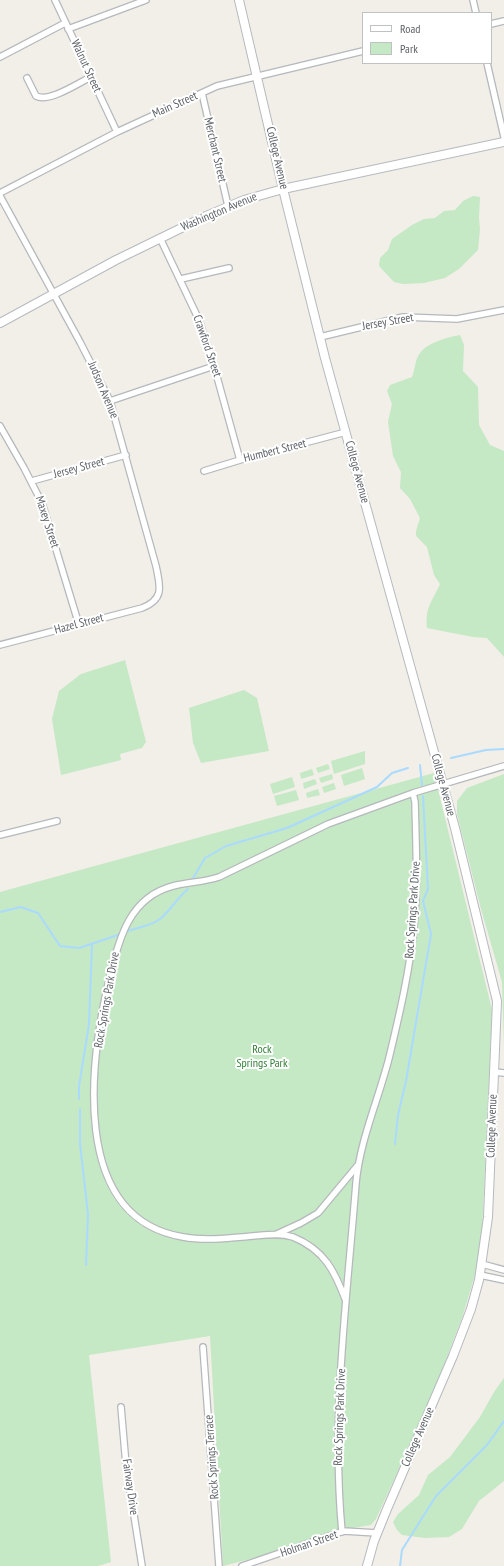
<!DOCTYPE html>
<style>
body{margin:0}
#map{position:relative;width:504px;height:1566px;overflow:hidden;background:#f1efe8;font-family:"PT Sans Narrow",sans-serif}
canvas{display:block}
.legend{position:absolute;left:362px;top:12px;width:130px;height:52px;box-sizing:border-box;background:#fff;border:1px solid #bfc1c3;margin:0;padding:5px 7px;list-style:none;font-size:12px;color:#5f6368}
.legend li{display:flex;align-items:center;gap:8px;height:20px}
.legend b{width:20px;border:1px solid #bfc1c3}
</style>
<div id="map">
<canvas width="504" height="1566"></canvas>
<ul class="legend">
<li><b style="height:5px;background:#fff"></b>Road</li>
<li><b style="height:11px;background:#c5e8c5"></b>Park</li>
</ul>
</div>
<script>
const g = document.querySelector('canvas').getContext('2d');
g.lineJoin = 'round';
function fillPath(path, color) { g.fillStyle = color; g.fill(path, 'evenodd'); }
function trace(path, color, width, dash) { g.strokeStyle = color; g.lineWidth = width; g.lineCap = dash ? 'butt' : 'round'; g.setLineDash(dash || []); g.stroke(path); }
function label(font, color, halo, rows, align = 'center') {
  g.font = font + ' "PT Sans Narrow",sans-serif'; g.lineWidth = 4; g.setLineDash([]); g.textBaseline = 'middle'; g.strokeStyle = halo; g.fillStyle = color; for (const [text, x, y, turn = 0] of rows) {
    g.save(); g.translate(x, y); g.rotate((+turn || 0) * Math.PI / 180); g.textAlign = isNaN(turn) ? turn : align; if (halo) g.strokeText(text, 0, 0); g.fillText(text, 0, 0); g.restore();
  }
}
const green = new Path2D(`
 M473,196L480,197L479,218L480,229L478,250L459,269L445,278L424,283L403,284L394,282L379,266L380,258L388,250L392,239L412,225L424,219L435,218L444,211L455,210L463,201Z
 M460,335L464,345L463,371L478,387L479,425L490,445L504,451V657L487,638L473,637L427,628C425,607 432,602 440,584L434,575L427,547L416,536V531L420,518L410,499L400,488L401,472L393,456L388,422L392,404L387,391L390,385L412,377C415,370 415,359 420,353C427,343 448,337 460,335Z
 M125,660L146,742L142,748L120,754L121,760L61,775L52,719L59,691L81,674Z
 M244,690L257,698L269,751L201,763L193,743L189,708Z
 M365,751V764L334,774L331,761Z
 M328,764L330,769L318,773L316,768Z
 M362,768L365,779L344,786L341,775Z
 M312,769L314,775L301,779L300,773Z
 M434,773L492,1010L482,1233L476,1271L463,1315L433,1394L376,1519L371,1525L334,1531L278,1552L223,1566L210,1336L89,1355L111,1562L98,1566H0V892Z
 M332,774L333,779L321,783L319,778Z
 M504,774V1046L502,982L481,909L457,814V801L467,788Z
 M292,777L295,787L273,794L270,784Z
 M315,779L317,784L304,789L303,783Z
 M334,783L336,789L324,793L322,787Z
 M318,789L320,795L307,798L306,793Z
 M296,790L299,800L277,806L274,796Z
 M504,1378V1481L479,1501L462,1529L449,1537L425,1538L402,1535L397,1530L393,1522L398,1514L419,1495L428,1475L450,1457L480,1417L494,1392Z`);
const stream = new Path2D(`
 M451,758L486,750L504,749
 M420,765L422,785
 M192,880L205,858L226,846L287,828L377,787L392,773L408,768
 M0,912L21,907L38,913L60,946L79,948L121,934
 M125,932C136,927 150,927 160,919C170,911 178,897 188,889
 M79,1099V1086L89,1024L92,945
 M80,1109V1144L88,1214L86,1265
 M395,1144L398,1115L406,1081L431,934L423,901L428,889L423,796
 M400,1566L402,1550L436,1496L487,1445L504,1421`);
const minor = new Path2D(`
 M55,0L117,132
 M473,0L476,13
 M491,24L504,21
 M68,29L146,0
 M0,57L65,23
 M487,63L504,137
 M27,78L36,96C49,103 78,83 91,77
 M202,93L228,206
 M0,193L117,132L217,86L363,51
 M0,196L80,342L110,401L156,566C160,586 165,599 142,608L0,645
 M160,238L199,320L214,366L240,460
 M181,279L229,268
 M320,337L403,317L457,319L504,310
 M110,401L214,366
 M0,426L24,468L42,503L79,625
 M204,471L240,460L346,432
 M32,481L126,455
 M0,835L57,821
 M494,1072L504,1073
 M277,1234L301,1223L318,1213L358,1165
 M482,1264L504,1270
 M480,1275L504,1280
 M346,1301C335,1272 325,1250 293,1237C280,1233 266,1235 253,1236C230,1238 205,1241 183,1237C68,1218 90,1058 110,976C119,938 130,897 173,886C189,882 204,882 219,877L328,824L413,793L504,766
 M203,1347L219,1566
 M121,1407L126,1465L142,1566
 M342,1532C331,1415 347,1299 356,1183C360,1139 380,1096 390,1054C400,1012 410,969 414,926C418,885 416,843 415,802L413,793
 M242,1566L344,1531L377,1533`);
const secondary = new Path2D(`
 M239,0L283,189L325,358L455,828L497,1001L488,1217L479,1280L471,1309L453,1356L387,1509L374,1541L367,1566
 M0,323L116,260L206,216L244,200L283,189L504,142`);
const streetNames = [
 ["Walnut Street",86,66,65],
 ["Main Street",175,105,-24],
 ["Merchant Street",215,150,77],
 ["College Avenue",277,158,77],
 ["Washington Avenue",219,212,-23],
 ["Jersey Street",388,322,-10],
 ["Crawford Street",207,346,71],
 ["Judson Avenue",103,390,67],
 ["Humbert Street",275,451,-14],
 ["Jersey Street",79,468,-15],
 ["College Avenue",357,472,75],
 ["Maxey Street",47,522,72],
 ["Hazel Street",79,624,-15],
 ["College Avenue",443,785,75],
 ["Rock Springs Park Drive",413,910,-86],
 ["Rock Springs Park Drive",107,1000,-80],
 ["College Avenue",492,1126,-88],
 ["Rock Springs Park Drive",340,1417,-88],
 ["College Avenue",418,1437,-66],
 ["Rock Springs Terrace",212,1457,-94],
 ["Fairway Drive",130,1487,82],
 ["Holman Street",309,1544,-19]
];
const parkNames = [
 ["Rock",262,1050],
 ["Springs Park",262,1064]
];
fillPath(green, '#c5e8c5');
trace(stream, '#aadaff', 2);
trace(minor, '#b5b8bc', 8);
trace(secondary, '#b6babf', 10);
trace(minor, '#fff', 5.5);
trace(secondary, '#fff', 8);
label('12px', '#5f6368', '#fff', streetNames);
label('12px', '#348238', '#fff', parkNames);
</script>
